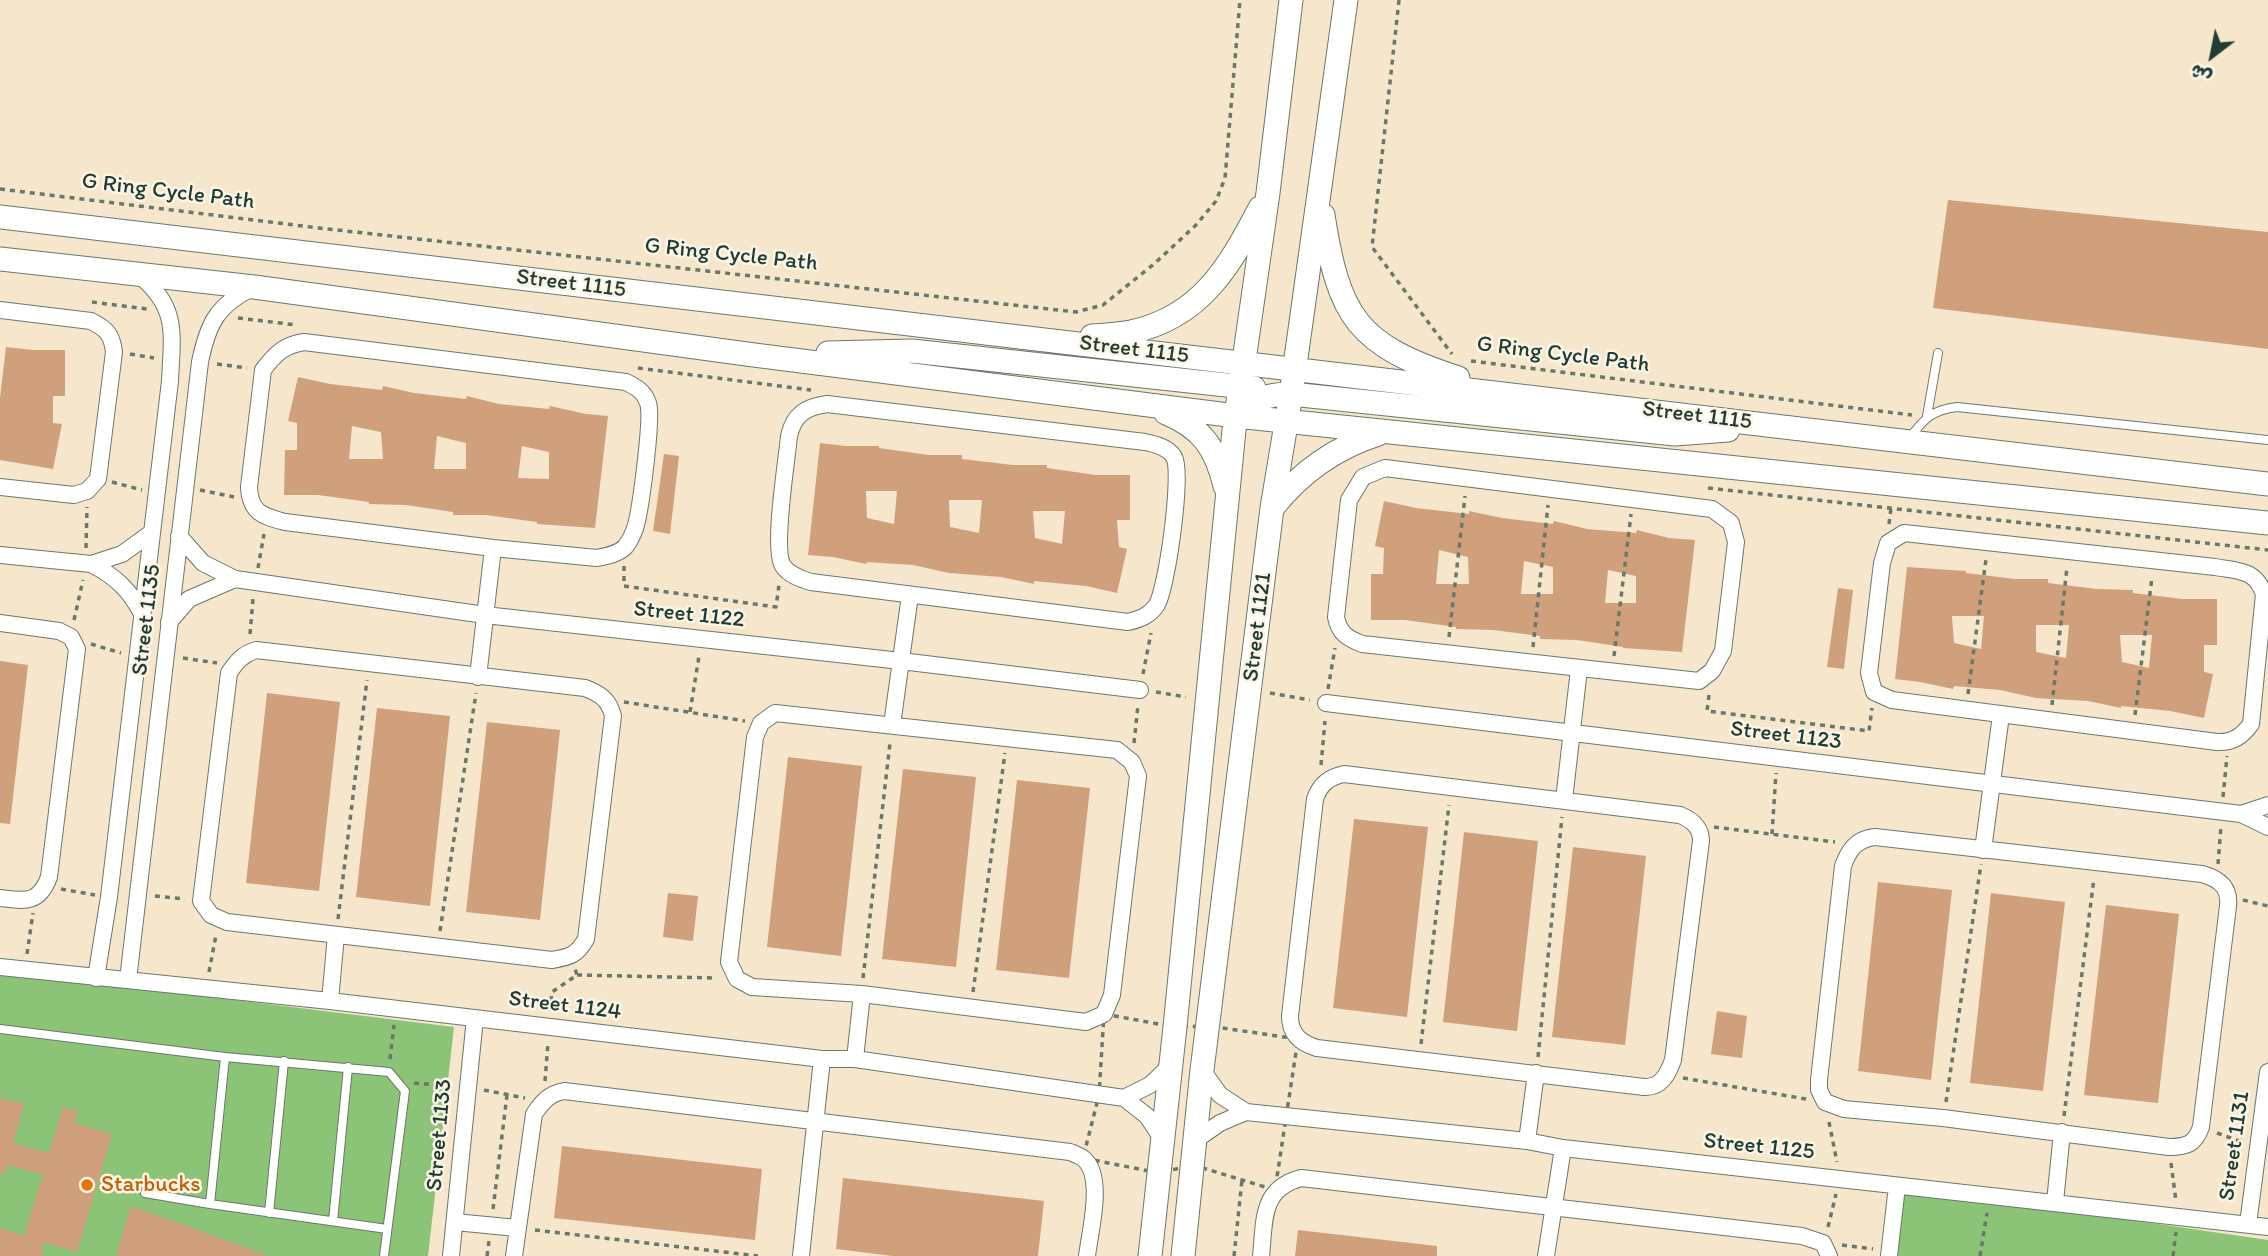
<!DOCTYPE html>
<meta charset="utf-8">
<style>
body{margin:0}
#map{position:relative;width:2268px;height:1256px;overflow:hidden;background:#f6e6cc;font-family:Itim,"Playpen Sans Arabic",sans-serif}
canvas{display:block}
.north{position:absolute;left:2177px;top:21px;width:70px;height:70px;-webkit-text-stroke:5px #fcf5e5;paint-order:stroke;rotate:212deg;font-size:19px;font-weight:700;line-height:28px;text-align:center;color:#1f3d34}
.north::after{content:'';display:block;margin:auto;width:24px;height:32px;background:#1f3d34;clip-path:polygon(50% 0,100% 100%,50% 72%,0 100%)}
</style>
<div id="map">
<canvas width="2268" height="1256"></canvas>
<div class="north">ش</div>
</div>
<script>
const g = document.querySelector('canvas').getContext('2d');
g.lineJoin = 'round';
function fillPath(path, color) { g.fillStyle = color; g.fill(path, 'evenodd'); }
function trace(path, color, width, dash) { g.strokeStyle = color; g.lineWidth = width; g.lineCap = dash ? 'butt' : 'round'; g.setLineDash(dash || []); g.stroke(path); }
function label(font, color, halo, rows, align = 'center') {
  g.font = font + ' Itim,sans-serif'; g.lineWidth = 5; g.setLineDash([]); g.textBaseline = 'middle'; g.strokeStyle = halo; g.fillStyle = color; for (const [text, x, y, turn = 0] of rows) {
    g.save(); g.translate(x, y); g.rotate((+turn || 0) * Math.PI / 180); g.textAlign = isNaN(turn) ? turn : align; if (halo) g.strokeText(text, 0, 0); g.fillText(text, 0, 0); g.restore();
  }
}
const green = new Path2D(`
 M0,971L454,1027L428,1256H0Z
 M1897,1186L2268,1240V1256H1890Z`);
const building = new Path2D(`
 M1948,200L2268,232V349L1933,308Z
 M6,347L33,350H65V396H53V423L62,424L53,469L0,460V398Z
 M298,377L330,384L382,390L383,386L414,393L466,399L467,396L499,404L549,409L550,406L586,414L608,416L595,528L537,524V522L486,515H453V512L406,505L369,504V502L318,495H284L285,450H297V423L288,421ZM352,426L381,432L383,459H349ZM437,436L466,443V469H434ZM522,446L549,452V479L518,478Z
 M820,443L846,446H879V448L929,455H962V459L1013,465H1047V468L1096,475H1130V520H1117L1119,547L1127,549L1117,593L1086,586L1034,581V584L1001,577L949,573L913,565L867,562L866,564L833,557L808,555ZM866,491H897L894,524L867,518ZM949,500H982L979,533L950,527ZM1033,511H1065L1062,544L1035,538Z
 M664,454L679,456L670,534L653,531Z
 M1384,501L1416,508L1469,514V511L1502,518L1553,524L1554,521L1587,529L1636,533L1637,530L1669,538L1695,540L1682,652L1623,648V647L1577,640L1540,639V636L1493,630L1456,629V627L1405,620H1371V574H1383L1384,548L1375,546ZM1439,550L1468,557L1469,584H1436ZM1524,561L1553,567V594H1521ZM1608,570L1636,576V603H1605Z
 M1907,567L1966,571V573L2015,579H2048V583L2097,589L2133,590V593L2183,599H2217V645H2204V672L2213,674L2204,718L2170,711L2121,706V708L2088,701L2036,698L2000,690L1954,686L1953,689L1920,682L1895,679ZM1952,616H1984L1981,649L1954,643ZM2036,625H2069L2066,658L2036,652ZM2120,635H2152L2149,668L2122,662Z
 M1838,588L1853,590L1844,669L1827,667Z
 M0,661L28,665L10,824L0,823Z
 M267,693L340,702L319,891L246,883Z
 M377,708L450,716L430,906L356,897Z
 M487,722L560,730L540,920L466,912Z
 M788,757L862,766L841,956L767,947Z
 M903,769L976,777L956,967L882,959Z
 M1017,780L1090,788L1069,978L996,970Z
 M1354,819L1428,827L1407,1017L1333,1008Z
 M1464,832L1538,841L1517,1031L1443,1022Z
 M1573,847L1646,856L1625,1045L1552,1037Z
 M1878,882L1952,890L1931,1080L1858,1071Z
 M668,893L698,896L693,941L663,937Z
 M1991,893L2065,902L2043,1091L1970,1083Z
 M2106,905L2179,914L2158,1103L2084,1095Z
 M1717,1011L1747,1016L1742,1058L1711,1054Z
 M0,1098L24,1104L13,1143L49,1153L63,1107L78,1111L74,1123L112,1134L77,1252L44,1242L42,1256H0V1228L24,1236L43,1174L7,1165L5,1174L0,1173Z
 M562,1146L762,1169L755,1240L554,1218Z
 M843,1178L1044,1201L1038,1256H893L836,1249Z
 M131,1206L264,1254V1256H116Z
 M1298,1230L1437,1246V1256H1295Z`);
const path = new Path2D(`
 M1399,0L1372,247L1452,354
 M0,189L319,228L1076,312L1103,305L1154,264L1196,225L1216,201L1225,178L1240,0
 M92,302L147,309
 M238,318L297,325
 M130,354L154,358
 M1471,361L1912,415
 M217,364L247,368
 M638,368L811,390
 M112,482L142,490
 M1708,488L2268,550
 M200,490L234,497
 M1889,524L1891,508
 M86,548L87,507
 M624,566V586L776,607L779,585
 M258,568L264,534
 M74,620L83,580
 M250,634L253,599
 M1449,637L1465,496
 M91,644L121,653
 M1533,647L1548,505
 M1614,656L1631,514
 M183,658L217,663
 M1143,674L1151,633
 M1328,689L1335,648
 M1156,692L1186,697
 M1270,693L1310,700
 M1968,694L1986,559
 M1709,695L1707,711L1869,731L1872,708
 M624,702L745,721
 M2052,705L2067,567
 M690,712L699,656
 M2135,715L2152,577
 M1134,743L1138,705
 M1321,765L1325,721
 M2223,797L2227,756
 M1714,827L1835,842
 M1772,834L1776,773
 M2218,864L2221,826
 M61,889L95,895
 M155,896L185,899
 M2243,900L2268,906
 M338,919L367,680
 M440,931L476,693
 M27,954L33,913
 M209,972L216,935
 M577,975L717,978
 M863,978L890,743
 M973,992L1005,753
 M550,1011L552,992L577,975L575,969
 M1104,1014L1175,1027L1209,1026L1298,1039L1275,1190L1193,1165L1159,1173L1083,1158L1099,1095Z
 M1421,1044L1449,805
 M1538,1057L1562,817
 M390,1059L394,1025
 M1683,1078L1806,1099
 M545,1081L548,1043
 M414,1083L452,1086
 M484,1090L525,1098
 M1946,1102L1981,864
 M2064,1116L2094,878
 M1829,1122L1837,1162
 M2217,1133L2242,1142
 M2171,1163L2176,1201
 M493,1209L507,1095
 M1828,1227L1836,1194
 M535,1230L758,1256
 M1842,1245L1873,1249
 M487,1256L489,1241
 M1234,1256L1242,1180
 M1980,1256L1987,1213
 M2173,1256L2176,1232`);
const lane = new Path2D(`
 M1927,416L1938,353
 M1908,440C1923,420 1931,410 1957,407L2268,440
 M0,1029L225,1057L389,1072L405,1091L384,1256
 M225,1057L210,1204L387,1229
 M145,1193L210,1204
 M269,1213L284,1061
 M333,1221L348,1067`);
const street = new Path2D(`
 M0,310L91,321C107,329 112,335 114,352L98,479L87,491L74,495L0,487
 M304,342L626,382C636,387 644,391 648,403C653,417 641,503 637,521C635,530 631,539 626,546C619,554 607,556 597,558L493,548L285,522C263,516 250,513 249,487L263,370C275,354 284,345 304,342Z
 M827,404L1145,442C1155,444 1168,447 1174,457C1183,472 1167,591 1156,606C1149,616 1140,619 1128,622L811,582C801,579 789,575 783,566C772,549 787,460 789,436C794,414 806,407 827,404Z
 M1385,468L1712,509L1731,523L1736,542L1723,651L1712,671L1699,681L1362,644C1347,638 1339,633 1336,617L1349,500L1363,477Z
 M1904,533L2215,567C2238,571 2255,569 2264,594L2251,724C2242,736 2233,743 2217,742L1892,700L1874,692L1869,673L1882,563L1888,543Z
 M179,536L203,563L235,579L485,615L901,661L1140,690
 M0,555L91,564L122,554L151,533
 M91,564C115,576 130,590 142,614
 M169,622L189,599L235,579
 M0,623L59,631L71,637L77,649L49,877C39,904 25,901 0,898
 M256,650L585,688C601,694 609,700 613,716L586,939C577,955 570,957 552,960L227,922L211,915L201,901L229,673C236,662 243,654 256,650Z
 M478,677L493,548
 M1326,703L2241,814L2268,827
 M775,713L1117,750L1132,762L1138,776L1112,995L1104,1014L1086,1022L862,994L752,987L737,979L729,962L755,737L761,723Z
 M892,725L910,595
 M1344,774L1680,815C1692,820 1701,827 1701,841L1673,1060C1668,1074 1661,1088 1644,1087L1317,1048C1300,1043 1290,1034 1290,1016L1315,799C1320,784 1329,777 1344,774Z
 M1564,800L1579,669
 M2241,814L2268,805
 M1875,837L2202,874C2220,879 2230,888 2228,906L2201,1127C2195,1144 2187,1147 2169,1147L1943,1118L1844,1109L1825,1102L1819,1090V1080L1843,866C1849,849 1857,839 1875,837Z
 M1983,850L2001,715
 M0,967L330,1001L822,1059H855L1124,1098L1147,1116L1163,1140
 M96,978L109,897L170,381C172,335 179,308 140,276
 M128,980L200,362C208,323 217,305 254,287
 M330,1001L336,935
 M855,1059L862,994
 M1202,1070L1220,1095L1246,1112L1527,1141L1563,1148L2268,1227
 M1124,1098L1150,1085L1171,1065
 M1194,1141L1220,1123L1246,1112
 M1527,1141L1536,1073
 M2055,1202L2062,1132
 M455,1222L517,1228
 M2248,1224L2268,1072
 M451,1256L475,1018
 M514,1256L534,1114C543,1101 549,1094 564,1091L1070,1152C1075,1154 1081,1156 1085,1160C1104,1179 1090,1231 1087,1256
 M801,1256L822,1059
 M1261,1256C1265,1221 1260,1189 1301,1178L1802,1236L1823,1243L1829,1256
 M1546,1256L1563,1148
 M1889,1256L1897,1186`);
const secondary = new Path2D(`
 M1323,215C1339,318 1357,345 1458,378
 M0,217L2268,484
 M0,259L254,287L754,355L1236,416L2268,523
 M1092,336C1105,335 1118,334 1131,332C1201,317 1229,267 1260,208
 M828,353L912,351L1254,388
 M1166,413C1202,428 1216,448 1225,486
 M1236,416C1255,400 1265,394 1291,394L1675,434L1728,430
 M1273,507C1301,472 1334,448 1378,434
 M1150,1256L1175,1027L1234,430L1268,193L1291,0
 M1183,1256L1202,1070L1272,508L1291,394L1346,0`);
const markers = [
 [87,1185,7,"#e8710a"]
];
const streetNames = [
 ["G Ring Cycle Path",168,192,7],
 ["G Ring Cycle Path",731,255,6],
 ["Street 1115",571,284,7],
 ["Street 1115",1134,350,7],
 ["G Ring Cycle Path",1563,355,7],
 ["Street 1115",1697,416,7],
 ["Street 1122",689,615,6],
 ["Street 1135",147,620,-83],
 ["Street 1121",1258,627,-83],
 ["Street 1123",1786,736,7],
 ["Street 1124",565,1006,7],
 ["Street 1133",440,1135,-85],
 ["Street 1131",2235,1146,-82],
 ["Street 1125",1759,1147,6]
];
const foodNames = [
 ["Starbucks",101,1185]
];
fillPath(green, '#8bc377');
fillPath(building, '#d0a07d');
trace(lane, '#6a7869', 10);
trace(street, '#6a7869', 18);
trace(secondary, '#6a7869', 25);
trace(path, '#6a7869', 3.5, [5, 5]);
trace(lane, '#fff', 8);
trace(street, '#fff', 16);
trace(secondary, '#fff', 23);
for (const [x, y, r, color] of markers) { const dot = new Path2D(); dot.arc(x, y, r, 0, 2 * Math.PI); g.fillStyle = color; g.fill(dot); trace(dot, '#fcf5e5', 2.5); }
label('23px', '#1f3d34', '#fcf5e5', streetNames);
label('23px', '#c56008', '#fcf5e5', foodNames, 'left');
</script>
